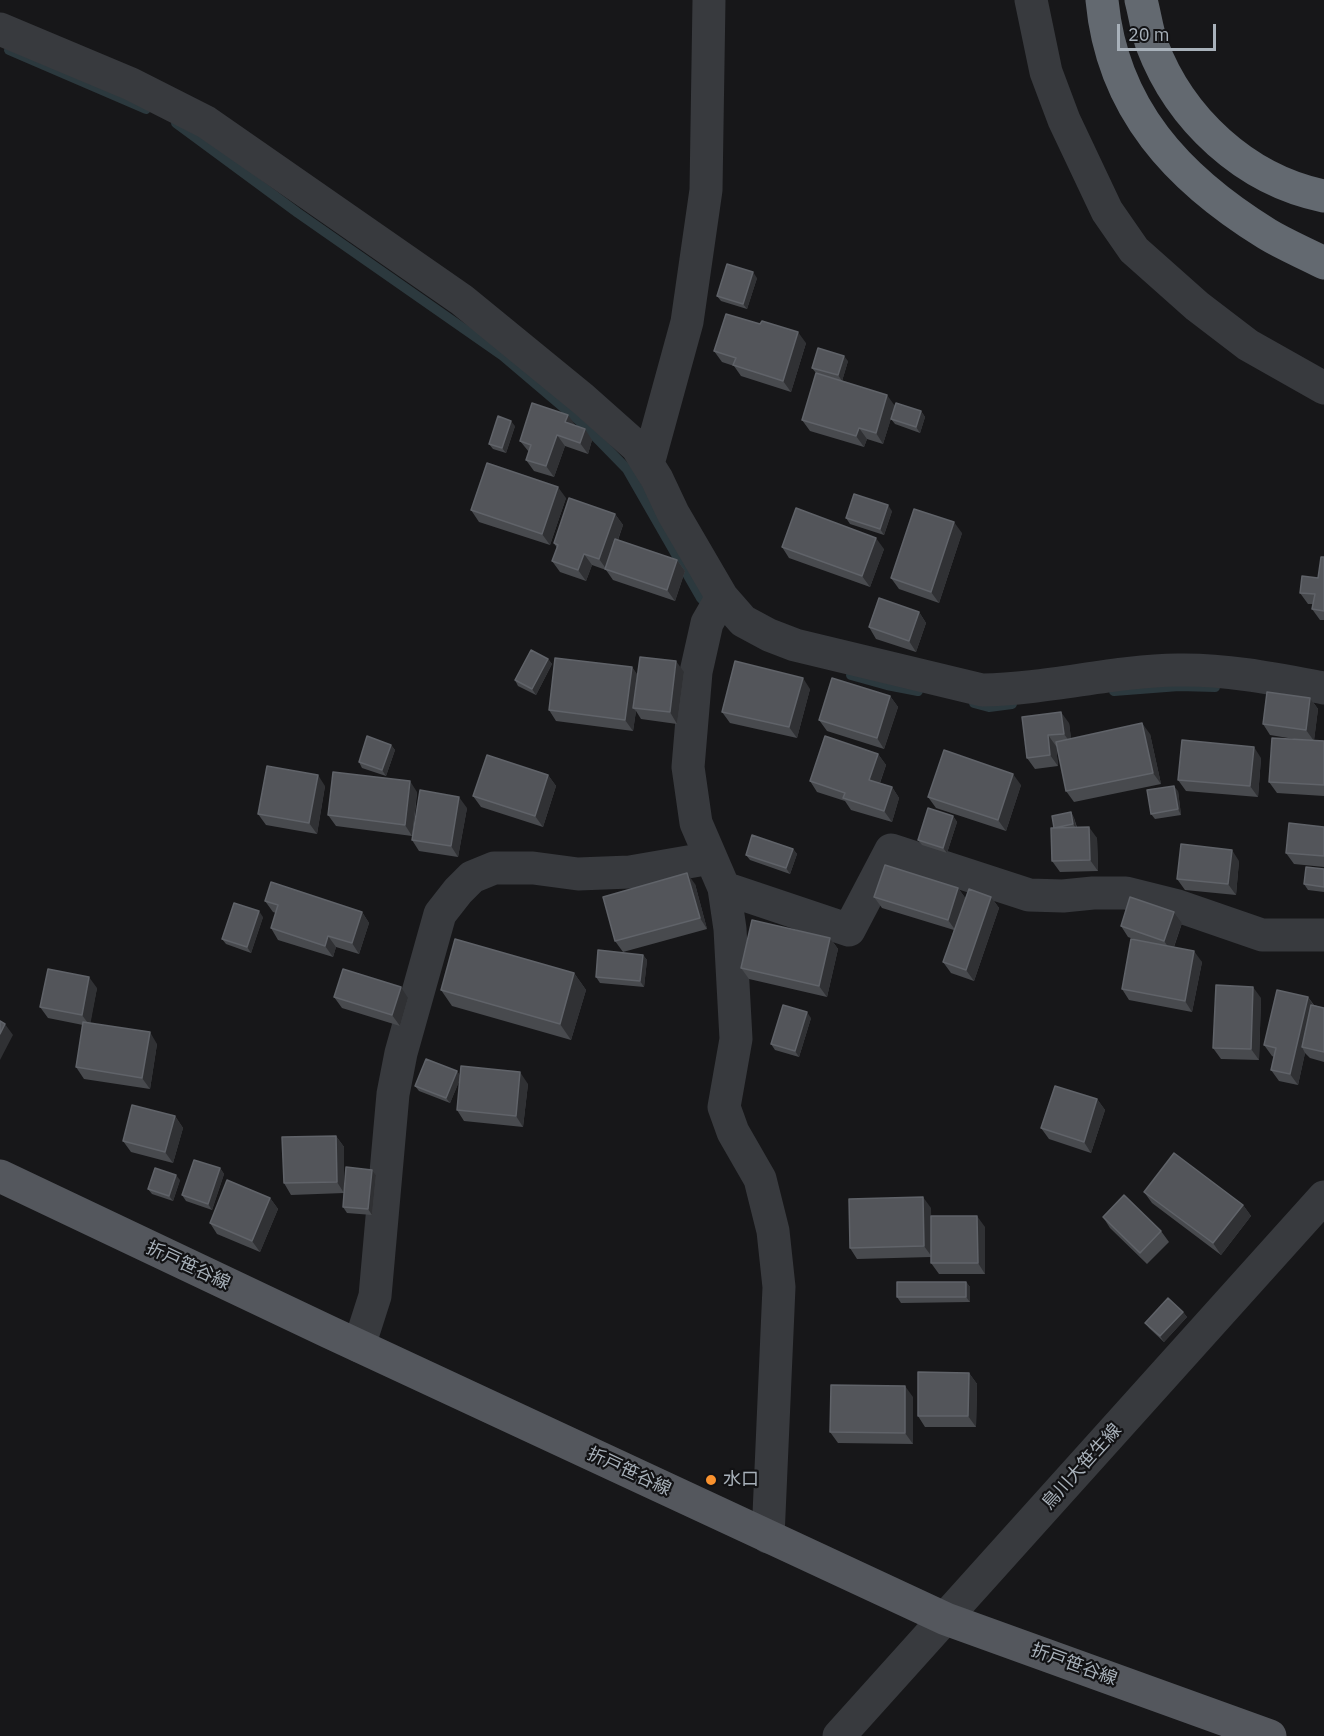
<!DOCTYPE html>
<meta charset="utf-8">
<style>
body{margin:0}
#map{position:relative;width:1324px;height:1736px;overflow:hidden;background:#171719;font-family:"IBM Plex Sans",sans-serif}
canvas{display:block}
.scale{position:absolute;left:1117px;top:24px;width:99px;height:27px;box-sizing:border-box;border:3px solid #a8b1ba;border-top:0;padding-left:8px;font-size:18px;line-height:21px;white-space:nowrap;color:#a8b1ba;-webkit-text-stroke:4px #121214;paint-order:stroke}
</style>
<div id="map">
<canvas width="1324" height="1736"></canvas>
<div class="scale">20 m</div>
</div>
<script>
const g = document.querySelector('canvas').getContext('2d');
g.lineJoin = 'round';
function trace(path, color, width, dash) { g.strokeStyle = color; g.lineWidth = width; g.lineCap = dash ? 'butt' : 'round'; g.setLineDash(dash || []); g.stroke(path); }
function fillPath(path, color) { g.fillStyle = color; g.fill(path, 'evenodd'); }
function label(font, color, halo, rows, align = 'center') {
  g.font = font + ' "IBM Plex Sans","Noto Sans JP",sans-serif'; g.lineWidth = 4.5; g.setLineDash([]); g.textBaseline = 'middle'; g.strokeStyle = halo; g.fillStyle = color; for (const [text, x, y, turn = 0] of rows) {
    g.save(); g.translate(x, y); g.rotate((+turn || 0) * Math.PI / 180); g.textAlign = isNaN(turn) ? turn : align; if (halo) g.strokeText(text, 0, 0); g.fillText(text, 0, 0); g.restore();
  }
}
const stream = new Path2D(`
 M9,50L146,109
 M176,123L298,213L503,356L583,424L627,469L701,598L710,608
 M851,675L887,685L918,691
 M1114,691L1179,686L1215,687
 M974,703L989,707L1012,704`);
const minor = new Path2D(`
 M1031,0L1046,72L1064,120L1107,211L1134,250L1197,306L1248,345L1324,388
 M0,29L131,84L206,122L462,300L583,399L637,447L657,479L673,513L722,597L743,621L769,635L795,645L982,690C1048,689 1112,671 1178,670C1227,669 1276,679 1324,688
 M648,464L687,322L706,190L709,0
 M722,597L707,623L696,672L688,767L696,823L724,888L730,929L736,1039L724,1107L733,1132L760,1179L773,1231L779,1287L768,1537
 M724,888L849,930L891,850L1029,895L1063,896L1093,893H1126L1178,906L1262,935H1324
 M359,1346L375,1296L393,1094L401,1053L440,914L458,891L472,877L494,868H533L578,874L630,872L711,858
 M839,1736L1324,1197`);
const major = new Path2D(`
 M0,1176L329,1332L946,1619L1270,1736`);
const highway = new Path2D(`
 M1102,0C1112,109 1178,179 1267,234C1285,245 1305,253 1324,263
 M1141,0C1145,15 1147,31 1152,45C1180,119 1245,180 1324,196`);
const wall = new Path2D(`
 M757,278L747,309L721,301L717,296Z
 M806,343L791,392L741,376L734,366L722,362L714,351Z
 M848,361L842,381L895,406L921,411L925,417L920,433L895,424L891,419L892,415L883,444L867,439L864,447L810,431L802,420L816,373L812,368Z
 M575,425L592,440L588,454L565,446L554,477L534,471L526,460L529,452L520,441Z
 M515,426L506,453L493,449L489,444Z
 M566,498L550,545L479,522L471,510Z
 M892,511L884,535L850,524L846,518Z
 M615,514L623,525L618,540L677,560L685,571L675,601L613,580L606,570L592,565L586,581L560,572L552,561L557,548L554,543Z
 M962,533L939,603L899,589L891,578Z
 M782,547L884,549L870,587L789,558Z
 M1324,557V620H1320L1312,609L1313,604H1308L1300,593L1318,578Z
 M919,612L926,623L916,652L876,639L869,627Z
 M548,659L552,664L536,695L518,686L515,680Z
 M632,667L637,675L684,672L677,724L641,719L636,711L633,731L556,721L549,710Z
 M810,689L797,738L730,723L722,712Z
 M890,696L898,707L884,749L827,731L819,720Z
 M1310,698L1318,709L1314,740L1324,741V796L1277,793L1269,782L1300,740L1270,735L1263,724Z
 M1022,717L1069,723L1071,739L1150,734L1161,784L1074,802L1066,791L1057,746H1056L1058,766L1035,769L1027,758Z
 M391,745L395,750L386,776L362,768L359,762Z
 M878,754L886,765L880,783L892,787L899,798L892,822L851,810L845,801L817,792L810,781Z
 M1261,758L1258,797L1186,791L1178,780Z
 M548,775L556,786L543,827L481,807L473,796Z
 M1021,785L1006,831L936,808L928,797Z
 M325,786L317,834L266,825L258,814Z
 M1178,791L1181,815L1155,819L1151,814Z
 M417,792L413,835L467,808L458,857L419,851L412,840V836L336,826L328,815Z
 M1071,812L1074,818L1077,827L1097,838L1098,871L1060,872L1052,861L1054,828Z
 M953,816L957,822L947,853L922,845L918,840Z
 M1324,827V867L1294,864L1286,853Z
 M793,849L797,854L790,874L750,860L746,855Z
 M1239,861L1236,895L1185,890L1177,879Z
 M1324,869V892L1308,890L1304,884Z
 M695,884L707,929L623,952L615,941Z
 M958,888L966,899L991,897L999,908L974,981L951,973L943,962L954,930L882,908L874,897Z
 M265,901L362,912L369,923L359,954L336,947L333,957L278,940L271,928L276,913L273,912Z
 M1174,912L1182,923L1174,947L1202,962L1192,1012L1129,1000L1122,989L1139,941L1128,937L1121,926Z
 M263,917L251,953L226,944L222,939Z
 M830,938L838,949L827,997L749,979L741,968Z
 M643,955L647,960L644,987L600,983L596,977Z
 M574,973L586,990L571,1040L452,1006L441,990Z
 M97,988L90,1023L157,1044L150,1089L84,1079L76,1067L83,1025L48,1018L40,1007Z
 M334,997L408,998L400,1026L342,1008Z
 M1308,997L1314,1005L1324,1008V1062L1310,1058L1305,1053L1298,1085L1279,1081L1271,1070L1274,1057L1272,1056L1264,1045Z
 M1261,998L1259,1060L1221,1059L1213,1048Z
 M811,1018L799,1057L775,1050L771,1044Z
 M457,1071L460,1076L528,1084L523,1127L464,1121L457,1110L460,1079L450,1103L419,1091L415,1086Z
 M1097,1099L1105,1110L1091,1153L1049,1139L1041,1128Z
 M175,1116L183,1128L173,1163L131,1152L123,1141Z
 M336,1136L344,1147V1190L372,1170L376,1175L372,1215L347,1213L343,1207L344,1193L291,1195L284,1183Z
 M220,1168L224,1174L212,1210L186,1201L182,1195Z
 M180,1180L173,1201L152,1194L148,1189Z
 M1144,1192L1243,1205L1251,1216L1221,1255L1152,1203Z
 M270,1198L278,1209L260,1252L217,1234L210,1223Z
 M931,1208V1216L985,1227V1274H939L931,1263V1257L857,1259L850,1248Z
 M1103,1217L1161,1231L1169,1242L1147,1264L1110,1228Z
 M966,1282L970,1287V1302L901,1303L897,1297Z
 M1183,1312L1187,1317L1164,1342L1149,1328L1145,1323Z
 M969,1373L977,1384L976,1427H925L918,1416Z
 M913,1397V1444L838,1443L830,1432Z`);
const shadedWall = new Path2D(`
 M753,272L757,278L747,309L743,304Z
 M798,332L806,343L791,392L783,381Z
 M844,356L848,361L842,381L838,375Z
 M887,395L895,406L883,444L876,433Z
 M921,411L925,417L920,433L916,427Z
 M568,415L576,426L565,422Z
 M511,421L515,426L506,453L502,448Z
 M859,428L867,439L864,447L856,436Z
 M585,429L592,440L588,454L580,443Z
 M557,435L565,446L554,477L546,466Z
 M558,487L566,498L550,545L542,534Z
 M888,505L892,511L884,535L880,529Z
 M615,514L623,525L607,570L599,559Z
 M954,522L962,533L939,603L931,592Z
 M876,538L884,549L870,587L862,576Z
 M584,554L592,565L586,581L578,570Z
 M677,560L685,571L675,601L667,590Z
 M919,612L926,623L916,652L909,641Z
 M548,659L552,664L536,695L532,689Z
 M676,661L684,672L677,724L670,712Z
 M632,667L640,678L633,708L636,711L633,731L625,720Z
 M803,678L810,689L797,738L789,727Z
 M890,696L898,707L884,749L877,738Z
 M1310,698L1318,709L1314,741L1306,730Z
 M1061,712L1069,723L1072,745L1064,734Z
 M1142,723L1150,734L1161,784L1153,773Z
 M1048,735L1056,746L1058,766L1050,755Z
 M391,745L395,750L386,776L382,770Z
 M1254,747L1261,758L1258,797L1250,786Z
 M878,754L886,765L877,791L869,780Z
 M1013,774L1021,785L1006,831L998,820Z
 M318,775L325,786L317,834L309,823Z
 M548,775L556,786L543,827L535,816Z
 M410,781L417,792L412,836L405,825Z
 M1174,786L1178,791L1181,815L1178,809Z
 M892,787L899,798L892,822L884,811Z
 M459,797L467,808L458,857L451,846Z
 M1071,812L1074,818L1077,830L1073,824Z
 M953,816L957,822L947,853L943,848Z
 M1089,827L1097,838L1098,871L1090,860Z
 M793,849L797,854L790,874L786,868Z
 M1232,850L1239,861L1236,895L1228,884Z
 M687,873L695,884L707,929L700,918Z
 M958,888L966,899L956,931L948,920Z
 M991,897L999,908L974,981L966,970Z
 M259,911L263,917L251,953L247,947Z
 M362,912L369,923L359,954L352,943Z
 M1174,912L1182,923L1172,952L1164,941Z
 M328,936L336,947L333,957L325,946Z
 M830,938L838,949L827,997L819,986Z
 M1194,951L1202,962L1192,1012L1185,1001Z
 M643,955L647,960L644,987L640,981Z
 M574,973L586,990L571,1040L560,1024Z
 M89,977L97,988L90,1026L82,1015Z
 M401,987L408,998L400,1026L392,1015Z
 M1253,987L1261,998L1259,1060L1251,1049Z
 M1308,997L1315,1008L1302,1047L1305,1053L1298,1085L1290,1074Z
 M807,1012L811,1018L799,1057L795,1051Z
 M5,1024L13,1035L0,1060V1034Z
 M150,1032L157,1044L150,1089L142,1078Z
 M457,1071L461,1077L450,1103L446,1098Z
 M520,1072L528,1084L523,1127L516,1116Z
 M1097,1099L1105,1110L1091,1153L1084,1142Z
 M175,1116L183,1128L173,1163L165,1152Z
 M336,1136L344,1147V1193L337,1182Z
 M220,1168L224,1174L212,1210L208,1204Z
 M372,1170L376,1175L372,1215L368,1209Z
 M176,1175L180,1180L173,1201L169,1196Z
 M923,1197L931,1208L932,1257L924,1246Z
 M270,1198L278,1209L260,1252L252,1241Z
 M1243,1205L1251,1216L1221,1255L1213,1243Z
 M977,1216L985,1227V1274L978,1263Z
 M966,1282L970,1287V1302L966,1297Z
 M1183,1312L1187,1317L1164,1342L1160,1336Z
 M969,1373L977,1384L976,1427L968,1416Z
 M905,1386L913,1397V1444L905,1433Z`);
const building = new Path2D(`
 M727,264L753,272L743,304L717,296Z
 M726,314L760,324L762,321L798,332L783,381L733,365L736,358L714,351Z
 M818,348L844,356L838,375L812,368Z
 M816,373L887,395L876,433L859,428L856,436L802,420Z
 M532,403L568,415L565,422L585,429L580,443L557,435L546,466L526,460L531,445L520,441Z
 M896,403L921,411L916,427L891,419Z
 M498,416L511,421L502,448L489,444Z
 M487,463L558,487L542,534L471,510Z
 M854,494L888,505L880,529L846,518Z
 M569,498L615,514L599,559L584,554L578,570L552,561L558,545L554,543Z
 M796,508L876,538L862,576L782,547Z
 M914,509L954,522L931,592L891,578Z
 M615,539L677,560L667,590L605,569Z
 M1321,557H1324V611L1312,609L1315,594L1300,593L1302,576L1318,578Z
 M879,598L919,612L909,641L869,627Z
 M531,650L548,659L532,689L515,680Z
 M640,657L676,661L670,712L633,708Z
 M555,658L632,667L625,720L549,710Z
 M735,661L803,678L789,727L722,712Z
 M832,678L890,696L877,738L819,720Z
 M1267,692L1310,698L1306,730L1263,724Z
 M1061,712L1064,734L1048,735L1050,755L1027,758L1022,717Z
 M1142,723L1153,773L1066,791L1056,742Z
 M367,736L391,745L382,770L359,762Z
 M825,736L878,754L869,780L892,787L884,811L843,798L845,793L810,781Z
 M1272,738L1324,741V785L1269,782Z
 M1182,740L1254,747L1250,786L1178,780Z
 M944,750L1013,774L998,820L928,797Z
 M487,755L548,775L535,816L473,796Z
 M267,766L318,775L309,823L258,814Z
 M333,772L410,781L405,825L328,815Z
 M1174,786L1178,809L1151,814L1147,790Z
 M420,790L459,797L451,846L412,840Z
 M928,808L953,816L943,848L918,840Z
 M1071,812L1073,824L1054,828L1052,816Z
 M1289,823L1324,827V856L1286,853Z
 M1089,827L1090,860L1052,861L1051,828Z
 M752,835L793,849L786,868L746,855Z
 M1181,844L1232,850L1228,884L1177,879Z
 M885,865L958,888L948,920L874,897Z
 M1306,867L1324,869V887L1304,884Z
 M687,873L700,918L615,941L603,897Z
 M271,882L362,912L352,943L328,936L325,946L271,928L278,905L265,901Z
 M969,889L991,897L966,970L943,962Z
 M1130,897L1174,912L1164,941L1121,926Z
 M234,903L259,911L247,947L222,939Z
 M752,920L830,938L819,986L741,968Z
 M455,939L574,973L560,1024L441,990Z
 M1131,939L1194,951L1185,1001L1122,989Z
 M598,950L643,955L640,981L596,977Z
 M48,969L89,977L82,1015L40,1007Z
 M343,969L401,987L392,1015L334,997Z
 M1216,985L1253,987L1251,1049L1213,1048Z
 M1277,990L1308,997L1290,1074L1271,1070L1276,1048L1264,1045Z
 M783,1005L807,1012L795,1051L771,1044Z
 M1311,1005L1324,1008V1052L1302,1047Z
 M0,1021L5,1024L0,1034Z
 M83,1022L150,1032L142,1078L76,1067Z
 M426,1059L457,1071L446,1098L415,1086Z
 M461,1066L520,1072L516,1116L457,1110Z
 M1055,1086L1097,1099L1084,1142L1041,1128Z
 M132,1105L175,1116L165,1152L123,1141Z
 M336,1136L337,1182L284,1183L282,1137Z
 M1174,1153L1243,1205L1213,1243L1144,1192Z
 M194,1160L220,1168L208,1204L182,1195Z
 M346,1167L372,1170L368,1209L343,1207Z
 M155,1168L176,1175L169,1196L148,1189Z
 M227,1180L270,1198L252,1241L210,1223Z
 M1124,1195L1161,1231L1140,1253L1103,1217Z
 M923,1197L924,1246L850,1248L849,1199Z
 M931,1216H977L978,1263H931Z
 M897,1282H966V1297H897Z
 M1168,1298L1183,1312L1160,1336L1145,1323Z
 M918,1372L969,1373L968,1416H918Z
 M831,1385L905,1386V1433L830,1432Z`);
const markers = [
 [711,1480,6,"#fa922e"]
];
const streetNames = [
 ["折戸笹谷線",188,1266,25],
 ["鳥川大笹生線",1082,1467,-48],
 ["折戸笹谷線",629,1472,25],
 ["折戸笹谷線",1074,1665,20]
];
const poiNames = [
 ["水口",723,1480]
];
trace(stream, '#2c393e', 10);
trace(minor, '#383a3e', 33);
trace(major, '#54575d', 33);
trace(highway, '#636970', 33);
fillPath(wall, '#484a4e');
fillPath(shadedWall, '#303134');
fillPath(building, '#53555a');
trace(building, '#606369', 1.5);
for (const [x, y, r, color] of markers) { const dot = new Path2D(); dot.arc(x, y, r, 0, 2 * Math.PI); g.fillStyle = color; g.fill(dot); trace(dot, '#121214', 2); }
label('18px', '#a8b1ba', '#121214', streetNames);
label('18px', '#a8b1ba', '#121214', poiNames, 'left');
</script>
